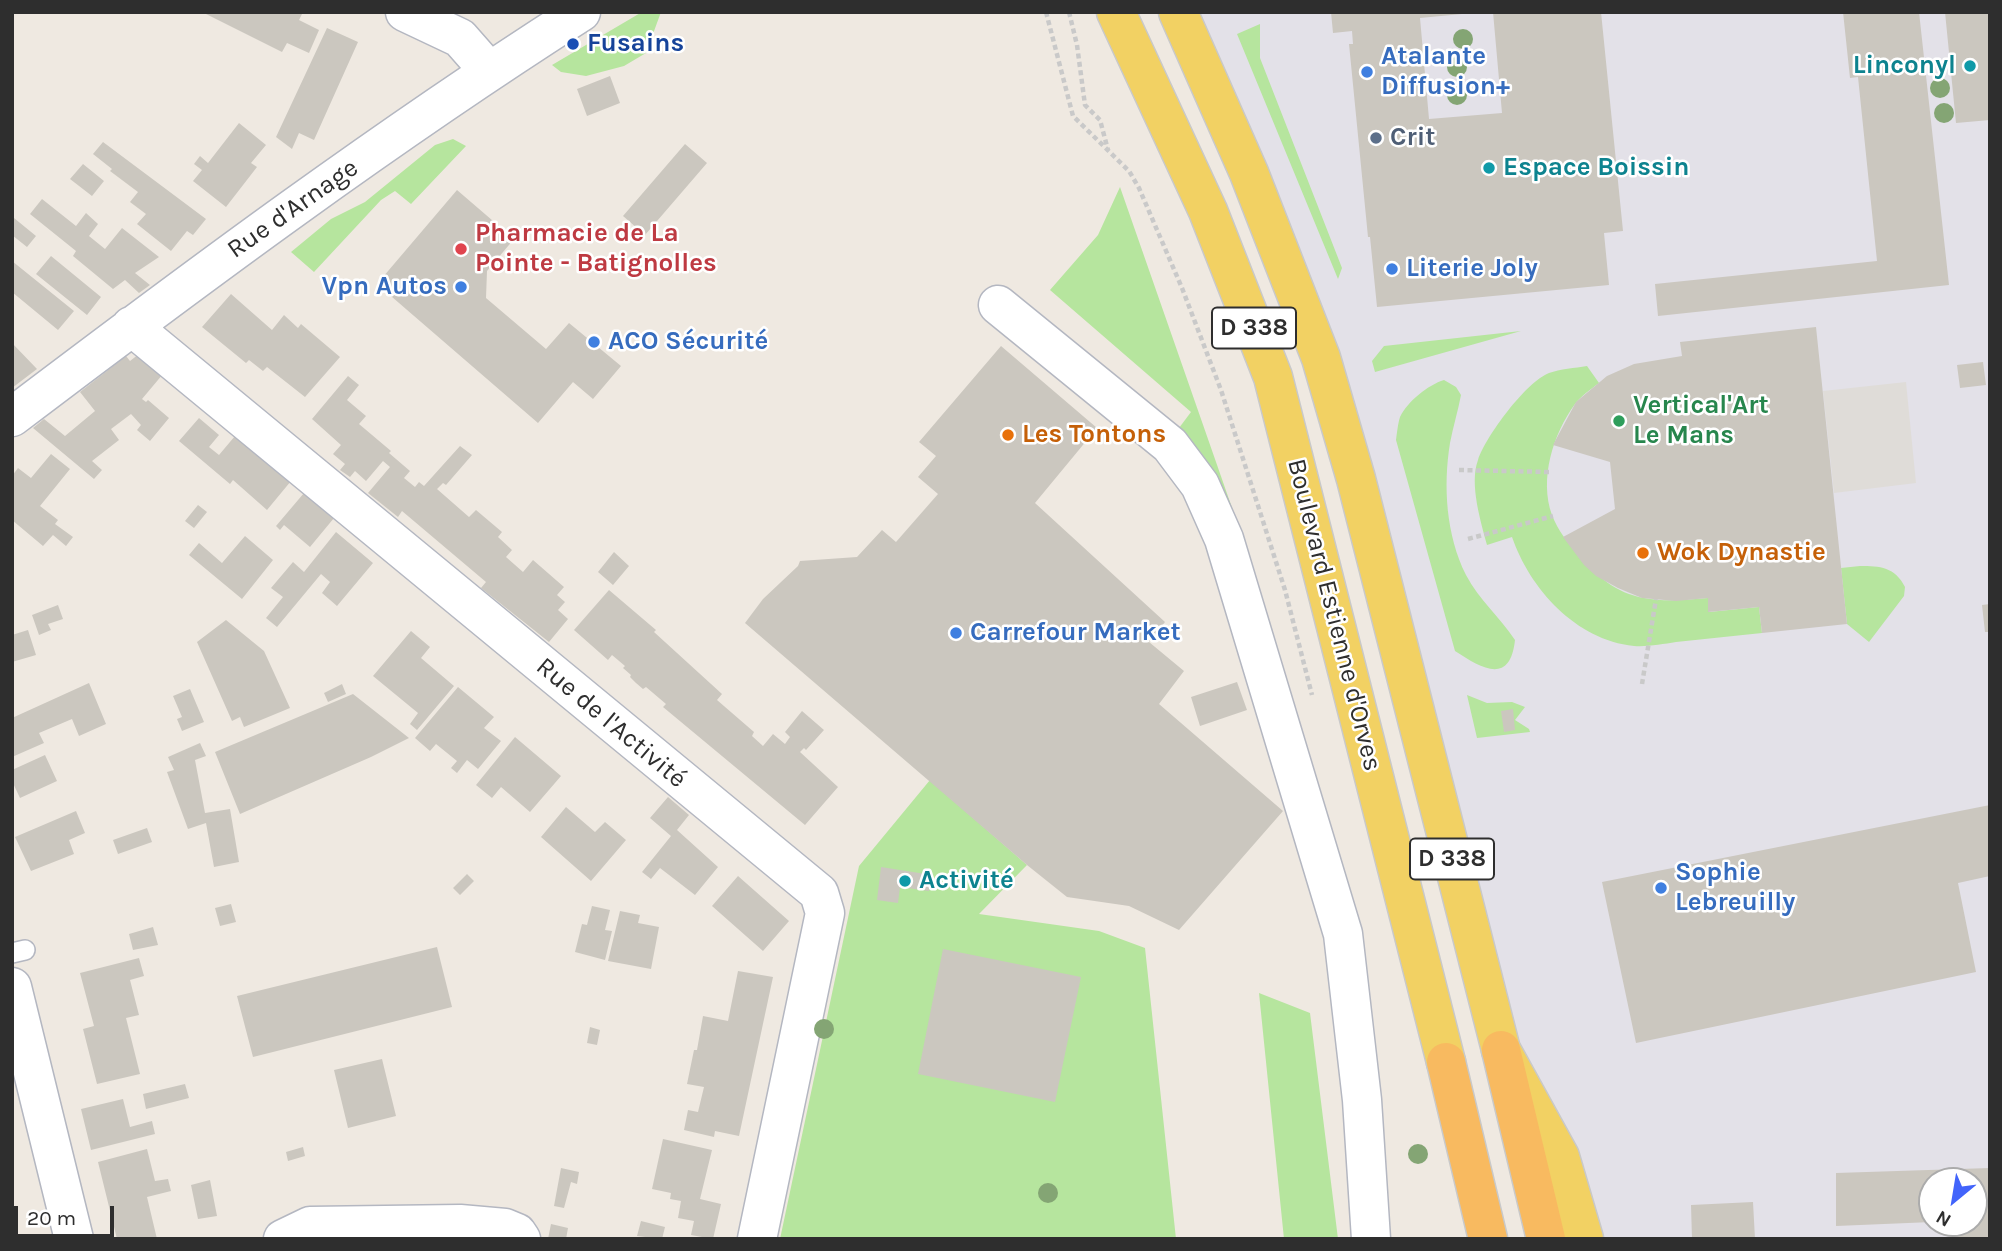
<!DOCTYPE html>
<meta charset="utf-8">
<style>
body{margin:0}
#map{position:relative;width:2002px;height:1251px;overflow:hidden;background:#efe9e1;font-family:Karla,sans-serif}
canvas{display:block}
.frame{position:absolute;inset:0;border:14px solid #2e2e2e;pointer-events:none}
.north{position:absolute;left:1918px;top:1167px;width:70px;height:70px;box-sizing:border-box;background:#fff;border:2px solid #ababab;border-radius:50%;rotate:210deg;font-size:19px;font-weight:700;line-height:28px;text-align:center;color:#2e2e2e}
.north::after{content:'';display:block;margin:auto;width:24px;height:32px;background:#4264fb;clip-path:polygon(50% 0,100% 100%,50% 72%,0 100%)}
.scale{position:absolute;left:14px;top:1206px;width:100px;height:32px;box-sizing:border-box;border:4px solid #2e2e2e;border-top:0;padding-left:9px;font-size:21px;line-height:24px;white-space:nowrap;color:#2e2e2e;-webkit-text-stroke:5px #fff;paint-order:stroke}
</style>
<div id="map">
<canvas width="2002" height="1251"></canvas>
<div class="frame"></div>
<div class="north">N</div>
<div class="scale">20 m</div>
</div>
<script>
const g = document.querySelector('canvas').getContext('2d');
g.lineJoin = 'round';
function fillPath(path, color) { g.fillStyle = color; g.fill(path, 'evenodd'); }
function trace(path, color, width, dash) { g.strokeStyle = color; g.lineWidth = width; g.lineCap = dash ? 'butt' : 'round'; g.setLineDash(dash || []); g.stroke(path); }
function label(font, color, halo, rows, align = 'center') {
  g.font = font + ' Karla,sans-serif'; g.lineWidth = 5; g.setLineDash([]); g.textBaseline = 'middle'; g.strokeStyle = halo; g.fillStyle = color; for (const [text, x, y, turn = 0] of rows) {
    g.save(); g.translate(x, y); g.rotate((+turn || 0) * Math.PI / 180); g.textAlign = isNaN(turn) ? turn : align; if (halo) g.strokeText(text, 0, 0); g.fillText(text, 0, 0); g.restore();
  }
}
const industrial = new Path2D(`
 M1178,12H1990V1239H1584L1501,1050L1345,434ZM1932,1181H1974V1223H1932Z`);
const green = new Path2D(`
 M642,12H661L646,53L624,66L586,76L561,72L552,65Z
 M1260,24V58L1342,268L1338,279L1237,34Z
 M453,139L466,146L411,204L395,191L381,200L314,272L291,252L331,219L365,202L435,145Z
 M1120,187L1238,525L1176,432L1191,412L1050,290L1098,235Z
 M1521,331L1375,372L1372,361L1384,346Z
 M1587,366L1599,383C1591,389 1581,396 1575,404C1553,434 1539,479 1552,515C1558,531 1568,543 1579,555C1596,576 1616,593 1644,598C1665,602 1686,600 1708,598L1709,612L1759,607L1762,633C1733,636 1705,639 1676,642C1663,644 1647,647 1634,646C1576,640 1530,589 1512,537L1487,545C1481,522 1469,484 1478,460C1486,436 1526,382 1549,373C1560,369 1575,368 1587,366Z
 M1444,380L1456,387L1461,395C1458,411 1453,427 1450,443C1443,486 1446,535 1466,575C1479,600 1500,617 1515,640C1510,686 1481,668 1455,651L1396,440C1397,433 1398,423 1400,417C1408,401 1428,385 1444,380Z
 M1860,566C1880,566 1895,567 1905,587L1904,596L1869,642L1847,624L1841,568Z
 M1467,695L1487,703L1512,702L1525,707L1515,720L1529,729L1530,732L1477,738Z
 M930,780L1027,865L979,914L1099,931L1145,948L1176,1239H780L859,866Z
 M1259,993L1310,1013L1338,1239H1284Z`);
const plaza = new Path2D(`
 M1906,382L1916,483L1834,493L1823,391Z`);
const building = new Path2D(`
 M202,12H298L302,14L299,20L319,30L309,53L287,43L282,52Z
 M1331,12H1462V14L1420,18L1429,119L1502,113L1493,12H1601L1623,231L1604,233L1609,285L1377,307L1370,237H1368L1349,44H1353L1352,31L1333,33Z
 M1843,12H1919L1949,285L1658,316L1655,284L1877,261L1858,77L1850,78Z
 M1945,12H1990V120L1956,123Z
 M327,28L358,42L314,140L299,133L292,149L276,137Z
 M610,76L620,103L587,116L577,89Z
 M239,123L266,145L251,163L257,167L226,207L193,181L202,170L194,164L200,156L208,163Z
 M103,142L206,219L193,235L187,231L171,251L137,224L146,214L130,202L138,192L110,171L112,169L93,154Z
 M685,144L707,163L645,235L623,216Z
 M83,164L104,181L92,196L70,179Z
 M457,190L514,239L487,271L486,298L546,349L569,323L621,366L593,399L573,382L538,423L377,284Z
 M42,199L76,226L86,213L98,224L89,236L105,249L122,228L159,257L135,273L150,285L139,293L125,280L113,289L73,256L76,251L30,214Z
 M14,218L36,236L27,247L12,235Z
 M51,256L101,297L87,315L36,274Z
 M12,261L74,311L58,330L12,292Z
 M231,294L272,330L284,315L298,328L301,324L340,357L305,397L267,367L263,371L249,360L246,363L202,327Z
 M1816,327L1847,624L1762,633L1759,607L1708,612V598L1676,601L1642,598L1618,588L1596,576L1584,565L1563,537L1615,509L1610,462L1553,445L1576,402L1607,376L1634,364L1682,356L1680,342Z
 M12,343L37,369L12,388Z
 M1001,346L1097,428L1035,503L1165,622L1149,642L1184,671L1159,704L1283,811L1179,930L1129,906L1067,897L1027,865L745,623L763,599L798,566L800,561L857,557L882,530L896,542L938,494L918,477L936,456L919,442Z
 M139,354L163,374L142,399L146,402L148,400L169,418L150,441L137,430L141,425L131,414L111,429L119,440L92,461L102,470L94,479L33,428L44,419L65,436L95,411L80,392L126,356L130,361Z
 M1983,362L1986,385L1960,388L1957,365Z
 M348,376L359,385L347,400L366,416L359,424L391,451L389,453L410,471L404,478L415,487L419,482L424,486L460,446L472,455L446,485L443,483L437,489L469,517L476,510L502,532L498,537L512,550L506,557L523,572L533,560L564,587L557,595L565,602L558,610L568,619L549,642L481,588L486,582L402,511L398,517L368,493L390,467L383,461L366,481L355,471L350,477L340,470L345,464L333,454L341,445L312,419Z
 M199,418L219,435L209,447L219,455L235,436L291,481L267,510L233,480L230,484L179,441Z
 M51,454L70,469L40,506L58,520L55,524L73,537L66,546L53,535L43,546L12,520V476L18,468L31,478Z
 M304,493L334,518L310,547L284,525L280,530L276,526Z
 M198,505L207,512L194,528L185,521Z
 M336,532L373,563L337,606L322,593L330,582L321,574L277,627L266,618L283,597L271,588L293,562L304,572Z
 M245,536L273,560L242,599L189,555L199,543L222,563Z
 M614,552L629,566L613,585L598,572Z
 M609,590L656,630L654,632L722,694L717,700L754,732L752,736L763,746L773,734L785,744L790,737L785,732L802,711L824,730L806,750L804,748L800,752L838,787L805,825L663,707L666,704L646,687L643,689L636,683L630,677L631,675L623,668L625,666L612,655L608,660L574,630Z
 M1990,604V632H1985L1982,605Z
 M58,605L63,619L48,624L51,630L39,635L32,615Z
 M226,620L264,651L290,708L244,727L240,717L232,721L197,642Z
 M28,630L36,655L12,662V635Z
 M411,631L430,647L421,658L454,686L417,730L410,724L418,713L373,676Z
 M1237,682L1247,710L1200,726L1191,697Z
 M89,683L106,724L79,736L72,719L39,733L44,743L12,757V718Z
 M342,684L346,694L328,702L324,693Z
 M458,687L494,717L484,728L501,741L478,769L467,760L457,773L451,768L457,761L436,744L430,751L415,738Z
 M190,689L204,722L182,731L177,719L182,717L173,696Z
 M353,694L409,738L371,757L240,814L215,752Z
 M1513,709L1515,730L1504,732L1501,711Z
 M515,737L561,776L530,812L501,787L492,798L476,785Z
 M200,743L206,756L195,760L205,813L230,809L239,862L214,867L206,823L188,829L167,772L174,770L168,757Z
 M45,755L57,781L20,798L12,781V770Z
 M668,797L689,815L677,830L718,867L695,895L660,868L651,879L642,872L671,836L650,818Z
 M1990,805V876L1958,883L1976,972L1636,1043L1602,882Z
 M566,807L595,832L605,822L626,840L591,881L541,837Z
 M76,811L85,833L69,840L74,854L31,871L15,837Z
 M147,828L152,842L118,854L113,840Z
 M881,867L932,875L929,891L900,887L898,903L877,900Z
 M467,874L474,881L460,895L453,888Z
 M738,876L789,921L763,951L712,906Z
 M231,904L236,922L220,926L215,908Z
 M592,906L610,910L605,930L612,931L605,960L575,952L582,924L587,925Z
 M620,911L640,915L638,923L659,927L651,969L608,961Z
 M153,927L158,945L133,950L129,934Z
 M437,947L452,1007L253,1057L237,996Z
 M943,949L1081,977L1055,1102L918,1074Z
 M139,958L144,976L130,980L139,1015L126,1018L140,1074L97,1084L83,1029L94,1026L80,973Z
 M738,971L773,977L739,1136L715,1131L714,1137L684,1130L688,1110L698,1112L704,1087L687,1084L694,1050H697L703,1016L728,1021Z
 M590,1027L600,1030L597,1045L587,1043Z
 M382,1059L396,1116L348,1128L334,1070Z
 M185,1084L189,1098L146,1109L143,1094Z
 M123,1099L130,1127L152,1121L155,1134L91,1150L81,1109Z
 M663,1139L712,1150L700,1199L721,1204L713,1239L691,1235L694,1221L678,1218L681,1201L670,1199L671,1193L652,1189Z
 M303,1147L305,1156L288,1161L286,1152Z
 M147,1149L155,1181L168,1179L171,1191L147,1197L157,1239H117L98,1162Z
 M561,1168L579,1172L577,1184L571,1182L564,1208L554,1206Z
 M1990,1168V1239H1953L1952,1223H1974V1181H1932V1222L1836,1226V1173Z
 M210,1180L217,1216L198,1219L191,1185Z
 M1753,1202L1755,1239H1692L1691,1205Z
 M641,1221L665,1227L662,1239L637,1236Z
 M551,1224L568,1228L566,1239H548Z`);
const path = new Path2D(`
 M1046,12L1073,116L1129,171L1139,188L1182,288L1221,390L1285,590L1312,695
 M1069,12L1077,45L1085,105L1100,120L1108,150
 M1459,470L1549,472
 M1468,539L1553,516
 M1642,684L1656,599`);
const service = new Path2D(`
 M12,953L25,950`);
const minor = new Path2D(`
 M405,12L460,38L489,71
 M998,305L1170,445L1200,485L1224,539L1343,934L1362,1100L1371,1239
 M131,326L819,893L825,913L757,1239
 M12,417C198,276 385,137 581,12
 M12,987L74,1239
 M283,1239L310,1226L460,1224L505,1228L517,1233L521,1239`);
const primary = new Path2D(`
 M1116,12L1208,211L1273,377L1446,1062
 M1178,12L1249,173L1321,358L1356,479L1501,1050L1560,1157L1584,1239`);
const trunk = new Path2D(`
 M1501,1050L1546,1239
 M1446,1062L1488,1239`);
const trees = [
 [1463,39],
 [1457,67],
 [1940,88],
 [1457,95],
 [1944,113],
 [824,1029],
 [1418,1154],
 [1048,1193]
];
const markers = [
 [573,44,7,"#1a4fb4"],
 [1970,66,7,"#0f9aa8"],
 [1367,72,7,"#3f7fe0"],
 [1376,138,7,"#5c6f8a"],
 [1489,168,7,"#0f9aa8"],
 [461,249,7,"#e0444e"],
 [1392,269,7,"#3f7fe0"],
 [461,287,7,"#3f7fe0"],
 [594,342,7,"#3f7fe0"],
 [1619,421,7,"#2e9e5b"],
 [1008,435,7,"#e8710a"],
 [1643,553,7,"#e8710a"],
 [956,633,7,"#3f7fe0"],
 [905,881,7,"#0f9aa8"],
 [1661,888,7,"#3f7fe0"]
];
const shields = [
 [1254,328,84],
 [1452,859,84]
];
const shieldNames = [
 ["D 338",1254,328],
 ["D 338",1452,859]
];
const transitNames = [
 ["Fusains",587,44]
];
const shopNames = [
 ["Atalante",1381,57],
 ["Diffusion+",1381,87],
 ["Literie Joly",1406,269],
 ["Vpn Autos",447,287,"right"],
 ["ACO Sécurité",608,342],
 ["Carrefour Market",970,633],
 ["Sophie",1675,873],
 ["Lebreuilly",1675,903]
];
const cultureNames = [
 ["Linconyl",1956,66,"right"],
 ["Espace Boissin",1503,168],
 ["Activité",919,881]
];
const serviceNames = [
 ["Crit",1390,138]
];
const streetNames = [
 ["Rue d'Arnage",293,209,-35],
 ["Boulevard Estienne d'Orves",1334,615,76],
 ["Rue de l'Activité",611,723,40]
];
const healthNames = [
 ["Pharmacie de La",475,234],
 ["Pointe - Batignolles",475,264]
];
const leisureNames = [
 ["Vertical'Art",1633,406],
 ["Le Mans",1633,436]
];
const foodNames = [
 ["Les Tontons",1022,435],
 ["Wok Dynastie",1657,553]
];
fillPath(industrial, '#e3e1e8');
fillPath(green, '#b6e59e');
fillPath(plaza, '#dfdcd8');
fillPath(building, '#cbc7bf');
trace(service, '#b4b7c1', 22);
trace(minor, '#b4b7c1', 41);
trace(primary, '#c9c9c9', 41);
trace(trunk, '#c9c9c9', 41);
trace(path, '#c9c9c9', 4.5, [5, 3.5]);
trace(service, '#fff', 19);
trace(minor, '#fff', 38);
trace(primary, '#f2d163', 38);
trace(trunk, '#f8ba60', 38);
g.fillStyle = '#84a574';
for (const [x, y] of trees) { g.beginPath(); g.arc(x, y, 10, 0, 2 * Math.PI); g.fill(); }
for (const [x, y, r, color] of markers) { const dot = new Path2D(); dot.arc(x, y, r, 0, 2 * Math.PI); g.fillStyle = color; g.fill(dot); trace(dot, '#fff', 2.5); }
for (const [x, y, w] of shields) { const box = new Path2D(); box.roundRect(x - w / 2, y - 20.5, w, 41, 5); g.fillStyle = '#fff'; g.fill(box); trace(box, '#2e2e2e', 2); }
label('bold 24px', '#2e2e2e', null, shieldNames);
label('bold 26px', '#164399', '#fff', transitNames, 'left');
label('bold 26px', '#366cbe', '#fff', shopNames, 'left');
label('bold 26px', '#0d838f', '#fff', cultureNames, 'left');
label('bold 26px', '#4e5e75', '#fff', serviceNames, 'left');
label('26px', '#2e2e2e', '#fff', streetNames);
label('bold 26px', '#be3a42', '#fff', healthNames, 'left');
label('bold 26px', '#27864d', '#fff', leisureNames, 'left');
label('bold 26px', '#c56008', '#fff', foodNames, 'left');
</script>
